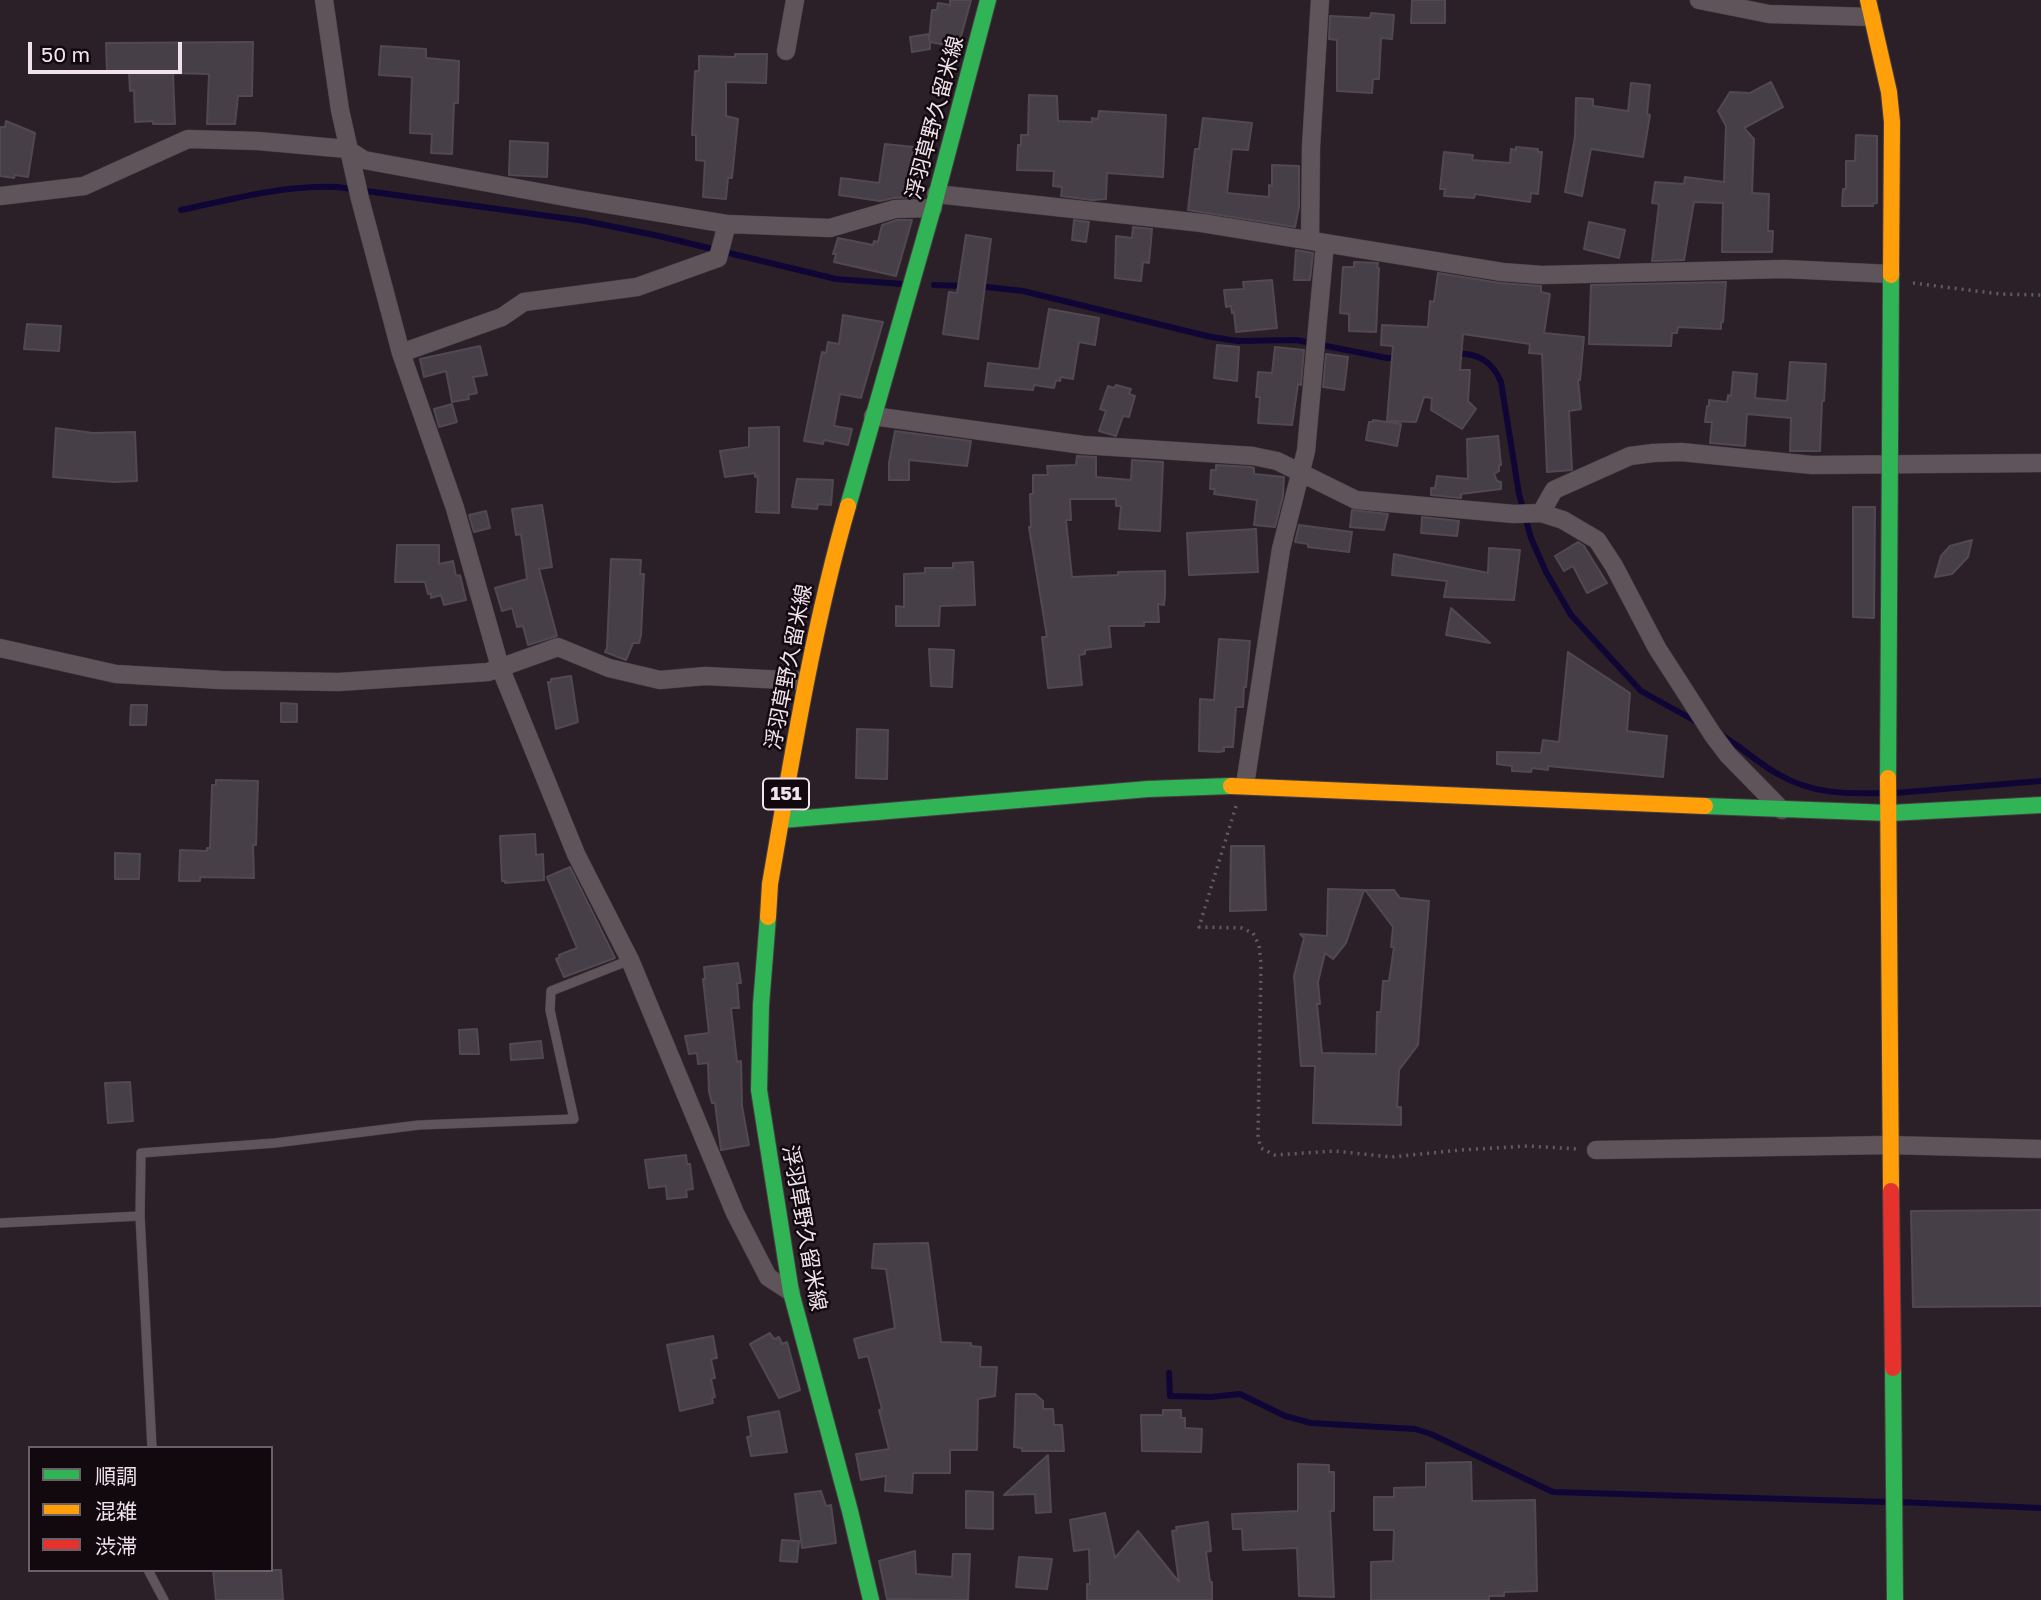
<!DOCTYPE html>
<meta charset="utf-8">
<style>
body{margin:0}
#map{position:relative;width:2041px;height:1600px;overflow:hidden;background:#2b2028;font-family:"Golos Text","Noto Sans JP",sans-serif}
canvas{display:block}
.legend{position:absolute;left:28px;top:1446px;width:245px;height:126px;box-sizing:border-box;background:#12090f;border:2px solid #6b6067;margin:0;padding:9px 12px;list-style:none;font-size:21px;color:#f1e2eb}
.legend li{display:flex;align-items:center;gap:14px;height:35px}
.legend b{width:35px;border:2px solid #6b6067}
.scale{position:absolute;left:28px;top:42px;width:154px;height:32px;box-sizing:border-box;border:4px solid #f1e2eb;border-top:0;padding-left:9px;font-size:21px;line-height:24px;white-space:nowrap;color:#f1e2eb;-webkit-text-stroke:5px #12090f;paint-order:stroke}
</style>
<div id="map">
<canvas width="2041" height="1600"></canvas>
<ul class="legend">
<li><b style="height:9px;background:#30b455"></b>順調</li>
<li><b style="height:9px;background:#ff9f0a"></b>混雑</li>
<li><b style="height:9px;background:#e5322d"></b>渋滞</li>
</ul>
<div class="scale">50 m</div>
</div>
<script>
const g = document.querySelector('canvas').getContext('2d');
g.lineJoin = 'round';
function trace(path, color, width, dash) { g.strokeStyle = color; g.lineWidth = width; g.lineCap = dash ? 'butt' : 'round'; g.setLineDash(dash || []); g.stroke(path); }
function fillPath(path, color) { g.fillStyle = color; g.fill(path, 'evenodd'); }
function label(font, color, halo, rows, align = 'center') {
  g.font = font + ' "Golos Text","Noto Sans JP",sans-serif'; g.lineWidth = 5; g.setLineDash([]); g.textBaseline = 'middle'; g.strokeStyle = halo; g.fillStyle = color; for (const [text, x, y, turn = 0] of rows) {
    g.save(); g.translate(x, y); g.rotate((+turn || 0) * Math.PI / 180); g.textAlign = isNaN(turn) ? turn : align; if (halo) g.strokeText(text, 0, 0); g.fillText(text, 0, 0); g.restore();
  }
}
const stream = new Path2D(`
 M181,210C233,199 283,185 337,187L585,221L659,236L836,279L902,284
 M934,285L963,286
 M978,286L1023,291L1211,337L1238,341L1296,340L1387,358H1400
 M1456,354C1478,352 1493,363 1501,382L1519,494L1531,538L1546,572L1571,615L1641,691L1697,722
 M1719,734C1740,745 1757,763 1778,774C1812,794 1845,794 1884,793
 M1895,793L2041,781
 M1169,1373L1170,1396L1211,1397L1240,1394L1285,1416L1311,1423L1415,1429L1431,1434L1553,1492L1887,1502
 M1898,1502L2041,1508`);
const building = new Path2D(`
 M950,0H971L960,40L957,43L946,42V45L930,42V49L912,52L910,37L929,34V40L932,10H937L938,3L950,5Z
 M1412,0H1445V23H1411Z
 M1371,13L1394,15L1392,39L1381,38L1379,79H1373L1372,93L1337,91V40L1329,39L1330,16L1370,18Z
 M253,42L252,96H238L235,124H207L209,74L173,73L175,124H153V121L135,122L134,90L130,91L129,71L107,72L106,43Z
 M381,46L426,49V58L459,61L458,103H454L452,154L431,153L432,134L410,133L412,77L379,75Z
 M735,54H767L766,83L726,82V116L738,119L732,178H728L726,199L703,197L705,161L696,160V135H692L695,71H699V56L735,57Z
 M1771,82L1783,107L1744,128L1754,139L1752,193L1769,194L1768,231H1773L1772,252H1722L1723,203L1694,202L1684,260L1652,261L1659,204L1652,203L1655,182L1684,184L1685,177L1724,182L1726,126L1718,111L1730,92L1750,93Z
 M1631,83L1650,85L1647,114L1650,115L1643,157L1591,149L1582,196L1565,192L1575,137L1576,98L1593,99V106L1628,111Z
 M1029,95L1057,96L1058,121L1092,122V118L1098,119L1099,111L1166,115L1163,177L1107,173L1106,199L1092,200L1061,196L1062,187L1053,186L1054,171L1017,170L1018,145H1021V135H1028Z
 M1203,118L1252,123L1248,150L1232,149L1227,193L1269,197V185L1272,186V165L1299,166V207L1295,227L1188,210L1195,149H1199Z
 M6,121L35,133L28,177L15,175L14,178L0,176V127H5Z
 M1856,135L1877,136V203H1874L1873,206H1842L1843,189H1846V161H1855Z
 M510,141L548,143L547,177L509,175Z
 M885,144L923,148L916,197L894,198L880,201L839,195L841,178L879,183Z
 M1516,147L1538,149V152H1542L1538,194L1531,193L1530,202L1475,194L1474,198L1444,196L1445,189H1440L1444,152L1473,155L1472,160L1510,163L1511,149L1516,150Z
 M897,220H912L896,276L834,262L836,254H833L838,238L873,245L874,241L878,242L882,225Z
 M1074,220L1089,222L1086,242L1072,240Z
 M1589,222L1625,230L1619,258L1584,249Z
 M1133,227L1152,229L1149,263L1143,262L1141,281L1115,278L1116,236L1132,238Z
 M966,235L991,239L978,339L943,334L949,292L957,293Z
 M1296,250L1313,253L1310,280H1294Z
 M1354,262L1378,263L1377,268H1379L1376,332L1349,331V314L1340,313L1343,267H1354Z
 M1438,273L1500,283L1541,286V292L1550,294L1544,333L1584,337L1580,380H1578L1581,409L1569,411L1572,470L1547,472L1542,354L1529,353L1530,344L1463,334L1460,370H1470L1468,401L1476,409L1462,429L1431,410L1432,398L1424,397L1416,422L1387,421L1393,346L1381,345L1382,325L1428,327L1430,301L1434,302Z
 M1272,280L1277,328L1236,332L1234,312L1232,313L1231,306L1226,307L1224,290L1244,289L1243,282Z
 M1726,282L1723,322H1721V329L1678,327L1677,333H1672L1671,346L1589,344L1591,285Z
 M1049,309L1099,318L1095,345L1079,342L1073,379L1061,377L1060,381L1056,380L1054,388L1034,385L1033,390L985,386L988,363L1039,369Z
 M843,315L883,322L861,398L840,394L834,426L852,429L848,445L824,440L823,444L804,441L822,352L826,353L828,342L839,344Z
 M27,324L61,326L59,351L24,349Z
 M1217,345L1239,347L1237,381L1214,378Z
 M480,346L487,375L473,377L477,393L468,395L469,399L452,402L446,371L424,377L420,359Z
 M1275,347L1304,350L1301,385L1298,384L1292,425L1258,423L1260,397H1256L1258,372L1272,373Z
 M1326,354L1348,357L1344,390L1323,387Z
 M1790,362L1826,364L1824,401H1822L1820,451H1790L1791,418L1747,414L1745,446L1710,443L1712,422H1705L1707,406H1709V400L1727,402L1728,395L1731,396L1733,372L1757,374L1755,398L1787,401Z
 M1116,385L1131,389L1129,394L1135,396L1129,417L1123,416L1116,436L1099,431L1106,411L1100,409L1108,386L1114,388Z
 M452,404L457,422L439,427L434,409Z
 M1373,420L1401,424L1397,446L1366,440L1369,422H1373Z
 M779,427V513L756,512L758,476L755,477V473L725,477L720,451L749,447V428Z
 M56,428L93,433L135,432L137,481L114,482L53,477Z
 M895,431L971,441L967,466L909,460V480H889V463Z
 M1498,436L1501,465H1499V471L1494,474L1497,481L1501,482V489L1461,494V498L1431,495V488H1435L1437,476L1468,479L1467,439Z
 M1077,456L1096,457V477L1131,480L1132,460L1163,462L1160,531L1119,529L1121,506H1116V499H1070L1071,520H1066L1072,577L1118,575V572L1165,571V596L1164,605L1158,604L1159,622H1144V626H1109L1111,647L1085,650V654L1079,655L1082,685L1048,688L1042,637H1047L1029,527H1031L1030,494H1033V475H1048L1047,466L1076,465Z
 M1216,465L1251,467L1254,468V474L1284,477L1283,496L1275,527L1254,525L1257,500L1214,494L1215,489H1210L1211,470H1216Z
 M797,479L833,480L831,505L818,504L817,509L792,507Z
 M542,505L552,567L539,569L557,636L528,645L523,626L517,627L512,608L502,611L495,588L527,579L521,534L516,535L512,509Z
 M1853,507H1875L1874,618L1853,617Z
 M1352,510L1388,514L1384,530L1350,527Z
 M486,511L490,528L474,532L469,515Z
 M1422,517L1459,521L1457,536L1421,533Z
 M1299,525L1352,532L1349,552L1308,547V544L1295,542Z
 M1256,529L1258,572L1189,575L1187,533Z
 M1972,540L1968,557L1952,574L1935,577L1941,556L1950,546Z
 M1578,542L1584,546L1607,583L1587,593L1573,566L1564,571L1555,556Z
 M397,545H439V564L453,561L456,576L460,575L466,600L444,605L441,595L431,598V593L428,594L425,582H395Z
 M1489,548L1520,550L1514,600L1444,597L1447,581L1392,575L1394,554L1488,573Z
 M611,559L641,560L640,574H644L641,635L639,643H633L626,660L605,652L607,648Z
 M973,562L975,605L940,606L939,626H896V606L904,607V574L925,573V568H953V563Z
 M1451,608L1490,643L1446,635Z
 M1219,639L1250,641L1246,687H1244L1243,707H1236L1233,747H1224V751L1219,752L1199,751L1200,699L1214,700Z
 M929,649L954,650L952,687L931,686Z
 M1568,652L1630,693L1627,731L1667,736L1663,777L1548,766V770L1532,768L1531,772L1512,771V766L1497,764V752L1541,753L1543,740L1559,742Z
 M571,676L578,722L556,729L548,682H551V679Z
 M281,703L297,704V722H281Z
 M131,705H147L146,725H130Z
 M857,729L888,730L887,779L856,778Z
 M216,780L258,781L256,845H253L254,878L200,877V881H179L180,850L207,851V848H210L212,785H216Z
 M535,834L536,855L543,854L544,880L505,883L506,881H502L500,836Z
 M1231,846H1264L1266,910L1230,911Z
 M115,853L140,854L139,879H115Z
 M570,867L615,958L564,977L556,959L560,957L559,955L577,948L547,877Z
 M1328,889L1364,890L1346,943L1333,959L1325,953L1318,982L1320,1004H1317L1322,1053L1376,1054L1377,1012H1381L1383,981H1389L1394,947H1391L1393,927L1365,890H1394L1400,898L1429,901L1418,1045L1399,1070L1397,1107H1401V1125L1313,1123L1315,1066H1301L1294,976L1304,938L1300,934L1327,936Z
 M738,963L741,983H737L739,1008H731L737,1062L741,1061L742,1106L749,1145L721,1150L715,1103H712L709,1092L708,1063L698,1064L697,1053L689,1054L685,1036L709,1033L703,979H705L704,967Z
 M477,1029L479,1054H460L459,1030Z
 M541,1041L543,1058L511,1060L510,1044Z
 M130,1082L133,1121L108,1123L105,1083Z
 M686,1155L687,1164H690L693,1189L686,1190L687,1197L667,1199L666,1186L649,1188L645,1160Z
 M2041,1210V1306L1913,1307L1911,1211Z
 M928,1243L941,1342L971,1343V1346L981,1347L980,1367H997L995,1396L978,1399L977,1450H950V1473H913L912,1493L885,1491L886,1476L861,1480L856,1454L889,1449L879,1410L882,1409L868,1356L859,1358L854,1339L895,1328L886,1269L872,1268L874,1244Z
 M770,1333L774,1339L779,1337L782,1344L787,1342L800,1390L779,1398L750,1344Z
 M713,1336L717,1358L711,1359L715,1378L711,1379L715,1397L712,1398L713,1403L680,1411L667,1345Z
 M1016,1394H1035L1043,1401V1409H1053L1054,1425H1062L1064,1451H1022V1448L1014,1447Z
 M1163,1410H1181V1418H1185V1428L1202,1429L1201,1452L1142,1451L1141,1415H1163Z
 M779,1411L787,1452L751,1456L747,1437L751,1436L748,1417Z
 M1048,1455L1051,1512L1036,1513L1035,1494L1004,1495Z
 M1471,1462L1472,1501L1535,1500L1537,1591L1504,1592V1596H1489V1600H1371V1562L1393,1561L1394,1530H1374V1497H1394V1488L1426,1487V1463Z
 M1298,1464L1329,1465V1472H1334V1511H1330L1334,1597L1299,1596L1297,1548L1243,1550L1242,1529H1233L1232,1514L1298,1511Z
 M821,1491L826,1506L831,1505L836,1543L802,1548L795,1494Z
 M966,1491L993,1492V1529L966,1528Z
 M1105,1513L1115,1558L1138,1531L1179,1582L1172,1531L1177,1530L1176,1527L1208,1522L1211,1551L1206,1552L1210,1582H1212V1600H1087V1584H1090L1089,1549L1074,1551L1070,1520Z
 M782,1540L799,1541L797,1562L780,1561Z
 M915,1551L916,1574L952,1577L953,1554H970L968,1600L887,1599L879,1561Z
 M1019,1557L1052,1559L1047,1589L1016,1587Z
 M213,1570H281L283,1600H216Z`);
const path = new Path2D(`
 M1913,283L2000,294L2041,295
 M1236,806L1199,927L1242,928L1253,933L1259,945L1261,964L1258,1137L1261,1148L1275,1155L1335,1151L1391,1157L1461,1150L1528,1146L1578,1149`);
const lane = new Path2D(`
 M0,1223L140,1216
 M152,1448L140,1216L141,1153L275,1143L419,1125L574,1119L550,1010L551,991L630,960
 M148,1570L164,1600`);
const street = new Path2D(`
 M324,0L340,110L360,199L401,353L455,508L500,667L576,854L630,960L735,1213L768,1277L791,1292
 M1699,0L1769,14L1872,17
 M786,51L795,0
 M936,194L1202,223L1502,272L1542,275L1784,269L1891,274
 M0,196L84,186L188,139L258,141L347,149L364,160L576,199L727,224L830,228L895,209L933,208
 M1310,241L1311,147L1320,0
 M401,353L502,317L524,302L637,287L718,258L727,224
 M873,416L1083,445L1253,456L1277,461L1356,500L1514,514L1541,513L1563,520L1597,540L1614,566L1657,648L1713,735L1728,755L1782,810
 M1541,513L1554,490L1630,456L1653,453L1681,452L1812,465L2041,463
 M0,648L116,674L221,680L339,682L488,672L558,647L609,668L660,680L705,676L805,681
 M1245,785L1281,549L1306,451L1325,243
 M1596,1150L1889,1145L2041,1149`);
const fast = new Path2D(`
 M848,506L933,208L988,0
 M1888,778L1891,275
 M1705,806L1890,813L2041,805
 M782,820L1148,789L1231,786
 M768,917L761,1005L759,1090L791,1292L850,1511L871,1600
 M1893,1368L1895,1600`);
const slow = new Path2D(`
 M1868,0L1889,92L1892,122L1891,275
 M1888,778L1891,1191
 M1231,786L1705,806
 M768,917L770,884C792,757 812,631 848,506`);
const jam = new Path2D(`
 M1891,1191L1893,1368`);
const shields = [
 [786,794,46]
];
const shieldNames = [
 ["151",786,794]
];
const streetNames = [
 ["浮羽草野久留米線",935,118,-75],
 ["浮羽草野久留米線",789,667,-79],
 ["浮羽草野久留米線",804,1228,80]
];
trace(stream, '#0f0636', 6);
fillPath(building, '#473f47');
trace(building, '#514951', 2);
trace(lane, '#473d44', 10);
trace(street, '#473d44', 19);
trace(fast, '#473d44', 18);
trace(slow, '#473d44', 18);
trace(jam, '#473d44', 18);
trace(path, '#645b61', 3.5, [2, 5]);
trace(lane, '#5e545a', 9);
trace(street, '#5e545a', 18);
trace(fast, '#30b455', 16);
trace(slow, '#ff9f0a', 16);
trace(jam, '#e5322d', 16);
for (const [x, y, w] of shields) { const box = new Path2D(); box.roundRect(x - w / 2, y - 15.5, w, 31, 5); g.fillStyle = '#12090f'; g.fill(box); trace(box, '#f1e2eb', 2); }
label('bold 19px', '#f1e2eb', null, shieldNames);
label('21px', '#f1e2eb', '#12090f', streetNames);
</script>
